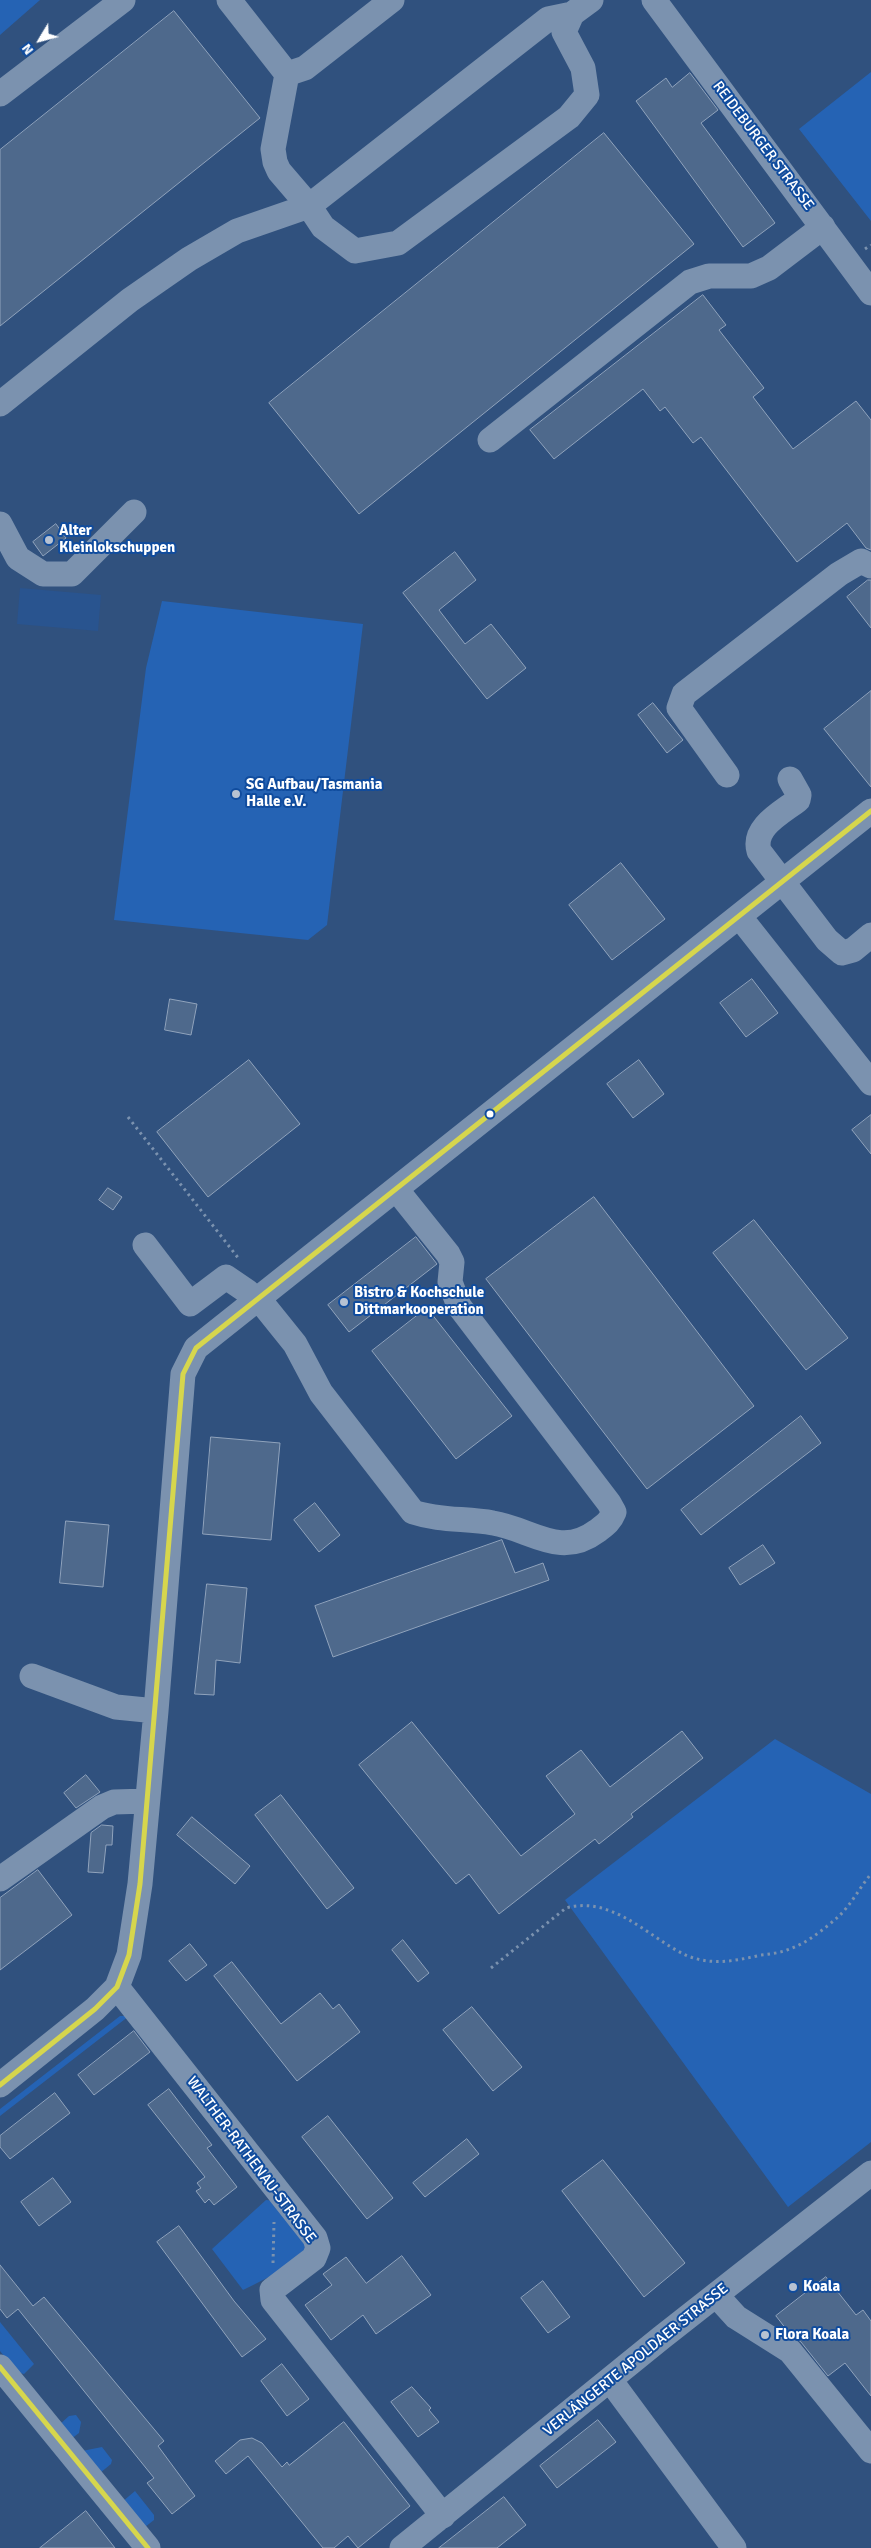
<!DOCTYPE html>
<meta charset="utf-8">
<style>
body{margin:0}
#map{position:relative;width:871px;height:2548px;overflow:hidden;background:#30517e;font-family:Signika,sans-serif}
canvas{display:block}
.north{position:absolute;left:15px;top:15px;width:50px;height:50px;-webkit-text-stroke:4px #104c9e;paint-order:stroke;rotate:233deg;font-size:14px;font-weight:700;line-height:20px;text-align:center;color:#fff}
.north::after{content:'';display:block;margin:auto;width:18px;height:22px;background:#fff;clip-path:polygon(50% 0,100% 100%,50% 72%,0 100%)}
</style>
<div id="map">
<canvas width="871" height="2548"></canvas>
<div class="north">N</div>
</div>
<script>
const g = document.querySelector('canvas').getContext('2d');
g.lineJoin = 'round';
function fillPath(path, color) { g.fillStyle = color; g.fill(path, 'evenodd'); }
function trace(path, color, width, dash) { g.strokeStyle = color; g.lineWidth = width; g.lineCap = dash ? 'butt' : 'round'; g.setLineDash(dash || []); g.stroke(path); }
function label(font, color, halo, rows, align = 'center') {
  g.font = font + ' Signika,sans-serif'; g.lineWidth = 4; g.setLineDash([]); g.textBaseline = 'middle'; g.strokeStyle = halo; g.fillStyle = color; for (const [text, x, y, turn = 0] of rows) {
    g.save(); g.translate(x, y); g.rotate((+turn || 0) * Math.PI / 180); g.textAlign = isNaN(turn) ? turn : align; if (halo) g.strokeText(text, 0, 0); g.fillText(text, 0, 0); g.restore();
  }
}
const green = new Path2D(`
 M0,0H40L0,35Z
 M871,72V221L799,129Z
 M162,601L363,624L327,925L308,940L114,920L146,668Z
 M775,1739L871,1794V2142L788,2207L565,1900Z
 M120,2016H129L0,2116V2109Z
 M266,2200L276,2201L308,2243C303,2262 261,2281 243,2290L212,2249Z
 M0,2322L34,2364L24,2374L17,2372L0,2351Z
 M76,2415L81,2422L79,2433L71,2439L59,2425L69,2416Z
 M102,2447L112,2460L111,2464L100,2473L82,2451Z
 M135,2491L154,2515V2520L145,2527L122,2502Z`);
const water = new Path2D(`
 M20,588L101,595L98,631L17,624Z`);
const building = new Path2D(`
 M174,11L260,118L0,326V150Z
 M690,73L718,110L701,123L775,223L743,247L636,101L666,78L672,87Z
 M604,133L694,244L359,514L269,403Z
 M703,295L726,325L719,330L764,388L753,397L793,449L856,401L871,420V550L866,548L847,523L797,562L701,437L693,443L665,407L660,411L643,389L554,459L530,430Z
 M56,524L66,538L43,556L33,542Z
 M455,552L476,580L439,610L465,644L491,624L526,668L487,699L403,593Z
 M868,580H871V628L847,597Z
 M871,691V787L824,729Z
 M653,703L683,740L667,753L638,715Z
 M621,863L665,919L612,960L569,905Z
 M752,979L778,1013L746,1037L720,1003Z
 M170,999L197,1004L191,1035L165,1030Z
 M249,1060L300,1124L208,1197L157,1132Z
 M639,1060L664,1094L633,1118L607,1084Z
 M871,1115V1154L852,1130Z
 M108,1188L122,1197L113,1210L99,1200Z
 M594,1197L754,1406L647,1489L486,1279Z
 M754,1220L848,1338L806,1370L713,1253Z
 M416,1237L437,1264L349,1332L328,1305Z
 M427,1308L512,1416L456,1459L372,1351Z
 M801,1416L821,1443L701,1535L681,1510Z
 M211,1437L280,1443L271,1540L203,1534Z
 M315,1503L340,1535L319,1552L294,1520Z
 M66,1521L109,1525L103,1587L60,1583Z
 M502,1540L515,1573L543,1563L549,1580L333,1657L315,1606Z
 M763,1545L775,1563L740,1585L729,1568Z
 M207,1584L247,1588L240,1663L216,1660L214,1695L195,1694Z
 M412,1722L521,1856L575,1814L546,1776L581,1750L610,1787L682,1731L703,1758L631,1814L633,1817L599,1844L595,1839L499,1914L469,1874L456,1884L359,1765Z
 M86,1775L100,1792L76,1808L64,1793Z
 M281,1795L354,1888L327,1909L255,1815Z
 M192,1817L250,1866L235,1884L177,1835Z
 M102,1825L113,1826L112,1845H106L103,1873L88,1872L91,1833Z
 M38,1870L72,1915L0,1970V1898Z
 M403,1940L429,1973L418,1982L392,1950Z
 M190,1944L207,1965L186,1981L169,1961Z
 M232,1962L281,2024L320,1993L333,2009L339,2004L360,2032L297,2081L214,1976Z
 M472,2007L522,2067L493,2091L443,2030Z
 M134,2031L150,2052L94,2095L78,2075Z
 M169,2089L212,2145L207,2148L237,2187L214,2205L209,2199L205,2203L196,2191L201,2188L197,2183L205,2177L148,2105Z
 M55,2093L70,2113L10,2159L0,2147V2136Z
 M328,2116L393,2198L367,2219L302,2137Z
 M467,2139L479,2154L425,2197L413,2183Z
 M603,2160L685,2263L644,2297L562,2191Z
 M53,2178L71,2202L39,2226L21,2202Z
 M179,2226L234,2301L266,2339L242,2357L157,2242Z
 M402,2256L431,2295L376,2334L363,2315L331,2340L305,2305L332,2285L323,2274L346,2257L366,2283Z
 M0,2265L33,2306L44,2297L164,2441L158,2446L195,2496L172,2514L147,2483L154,2478L18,2309L7,2318L0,2309Z
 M826,2277L856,2315L863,2310L871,2321V2396L845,2363L828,2376L801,2342L790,2334L776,2316Z
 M543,2281L570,2317L548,2333L521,2298Z
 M282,2364L309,2399L287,2416L261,2381Z
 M412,2387L431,2408L429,2410L439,2422L418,2437L391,2402Z
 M598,2420L616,2442L557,2488L540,2466Z
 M344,2422L410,2506L358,2548L348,2536L334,2548H323L248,2456L226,2474L215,2461L240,2440L252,2438L262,2443L282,2467L287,2462L289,2465Z
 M504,2497L526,2525L497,2548H439Z
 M86,2511L115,2548H40Z`);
const path = new Path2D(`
 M865,249L871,245
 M128,1117L239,1259
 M491,1968L566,1908C608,1896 643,1931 676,1950C704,1967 731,1962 761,1955C770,1954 779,1953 787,1950C806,1944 824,1929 838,1917C851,1905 860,1887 871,1874
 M273,2263L274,2222`);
const minor = new Path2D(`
 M229,0L287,74L305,68L392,0
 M654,0L871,293
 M287,74L273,149L275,162L279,171L309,206L323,227L355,251L398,243L569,117L587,95L583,68L564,32L572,14L591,0
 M0,94L123,0
 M0,404L130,300L189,259L237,231L309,206L548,19L572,14
 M490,440L690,282L709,276H751L769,268L823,227
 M0,524L18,558L43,574H72L134,512
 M727,775L679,708L684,694L839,574L861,561L871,566
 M790,779L799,795L798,800C783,812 752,827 759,851L827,940L842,953L853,950L871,935
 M739,916L871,1083
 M145,1245L190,1304L226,1277L248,1292L253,1303
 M258,1298L295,1344L321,1393L413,1512C440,1521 466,1518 493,1523C531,1529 560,1559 597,1531C605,1525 610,1522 614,1512L609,1503L459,1306L450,1282L452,1262L448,1254L396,1189
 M32,1676L116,1707L156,1711
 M0,1879L102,1807L114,1802L147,1801
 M117,1987L315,2238L318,2248L314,2258L272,2290L273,2300L443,2516
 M0,2085L95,2009L117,1987L129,1955L140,1884L156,1711L183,1374L196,1348L871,811
 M716,2295L736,2317L790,2351L871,2451
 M0,2367L148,2548
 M610,2380L734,2548
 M402,2548L661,2338L871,2173`);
const bus1 = new Path2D(`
 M0,2085L95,2009L117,1987L129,1955L140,1884L183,1374L196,1348L871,811
 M0,2367L148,2548`);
const markers = [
 [49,540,5,"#b7c2d2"],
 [236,794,5,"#b7c2d2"],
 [490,1114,4.5,"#fff"],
 [344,1302,5,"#b7c2d2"],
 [793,2287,5,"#b7c2d2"],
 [765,2335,5,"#b7c2d2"]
];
const streetNames = [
 ["REIDEBURGER STRASSE",763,146,53],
 ["WALTHER-RATHENAU-STRASSE",251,2160,53],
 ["VERLÄNGERTE APOLDAER STRASSE",636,2360,-39]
];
const poiNames = [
 ["Alter",59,531],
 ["Kleinlokschuppen",59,548],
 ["SG Aufbau/Tasmania",246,785],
 ["Halle e.V.",246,802],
 ["Bistro & Kochschule",354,1293],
 ["Dittmarkooperation",354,1310],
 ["Koala",803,2287],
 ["Flora Koala",775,2335]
];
fillPath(green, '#2563b4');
fillPath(water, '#29548f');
fillPath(building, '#4e698c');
trace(building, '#90a3bc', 1);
trace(path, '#7b92af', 3, [2.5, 4]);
trace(minor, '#7b92af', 25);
trace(bus1, '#d6d64d', 5);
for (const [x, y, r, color] of markers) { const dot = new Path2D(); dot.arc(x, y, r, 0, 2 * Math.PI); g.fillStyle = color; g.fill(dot); trace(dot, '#104c9e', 2); }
label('15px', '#fff', '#104c9e', streetNames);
label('bold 15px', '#fff', '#104c9e', poiNames, 'left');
</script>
